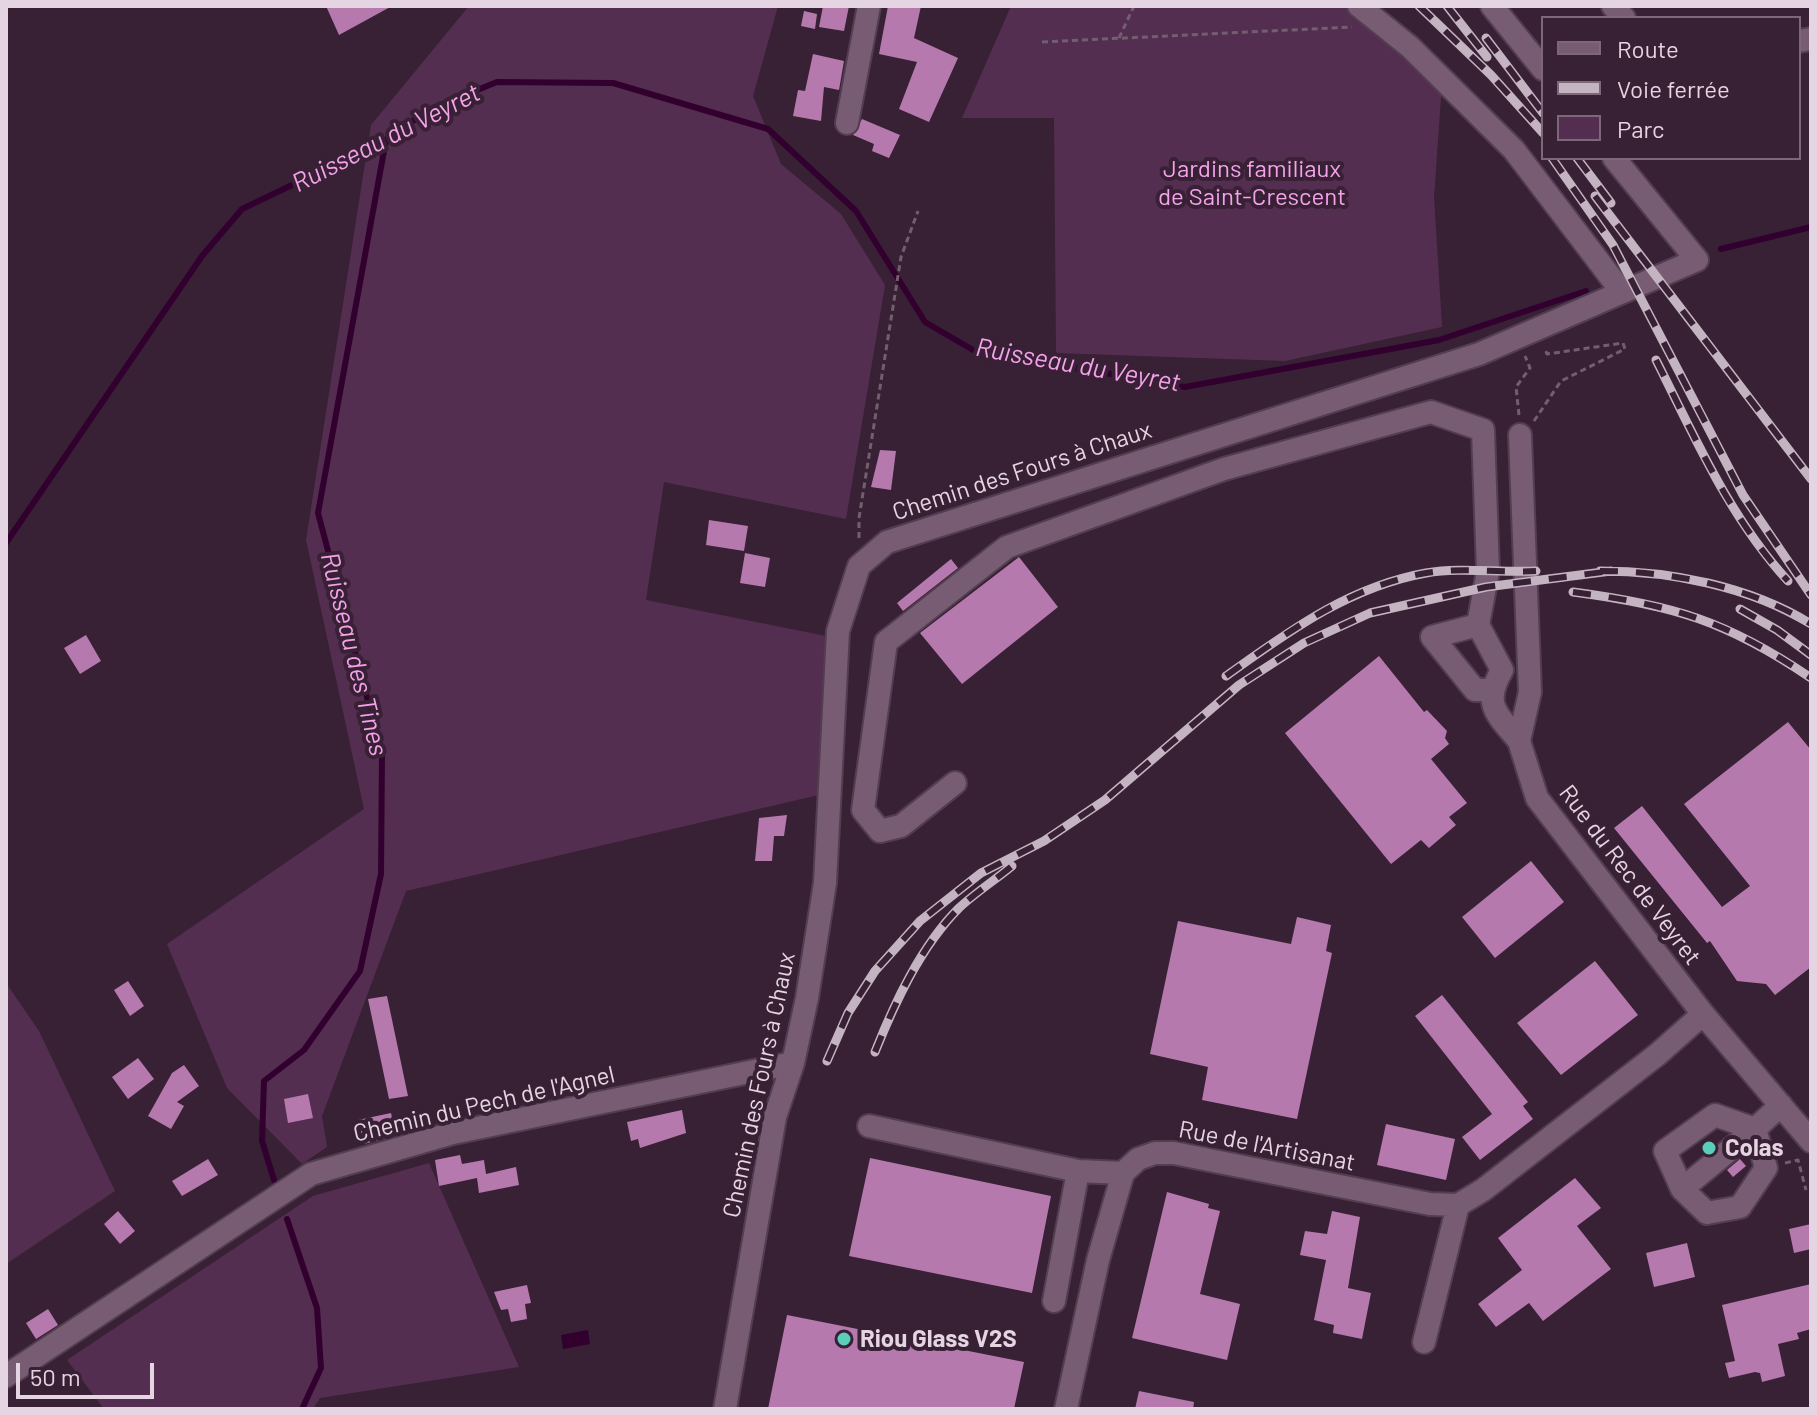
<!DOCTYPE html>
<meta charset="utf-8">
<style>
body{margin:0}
#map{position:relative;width:1817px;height:1415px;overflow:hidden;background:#382035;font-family:Barlow,sans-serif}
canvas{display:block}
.frame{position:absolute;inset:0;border:8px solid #e5d5e2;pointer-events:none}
.legend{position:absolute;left:1541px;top:16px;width:260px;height:144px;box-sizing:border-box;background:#382035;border:2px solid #7d687a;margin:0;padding:10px 14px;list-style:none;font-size:24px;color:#e5d5e2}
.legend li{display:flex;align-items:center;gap:16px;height:40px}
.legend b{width:40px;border:2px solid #7d687a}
.scale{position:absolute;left:16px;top:1363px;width:138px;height:36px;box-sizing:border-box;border:4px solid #e5d5e2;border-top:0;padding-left:10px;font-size:24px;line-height:28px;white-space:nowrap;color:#e5d5e2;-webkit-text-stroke:6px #382035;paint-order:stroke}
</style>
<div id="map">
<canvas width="1817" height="1415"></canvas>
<div class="frame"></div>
<ul class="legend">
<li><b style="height:10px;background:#785c74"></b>Route</li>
<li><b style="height:10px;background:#c4b3c1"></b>Voie ferrée</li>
<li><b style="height:22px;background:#542e50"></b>Parc</li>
</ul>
<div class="scale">50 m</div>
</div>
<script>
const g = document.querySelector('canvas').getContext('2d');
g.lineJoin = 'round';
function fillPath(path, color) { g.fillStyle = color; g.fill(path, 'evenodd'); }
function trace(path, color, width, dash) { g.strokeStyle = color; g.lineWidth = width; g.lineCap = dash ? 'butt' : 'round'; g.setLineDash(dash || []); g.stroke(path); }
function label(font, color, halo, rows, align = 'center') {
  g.font = font + ' Barlow,sans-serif'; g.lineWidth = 8; g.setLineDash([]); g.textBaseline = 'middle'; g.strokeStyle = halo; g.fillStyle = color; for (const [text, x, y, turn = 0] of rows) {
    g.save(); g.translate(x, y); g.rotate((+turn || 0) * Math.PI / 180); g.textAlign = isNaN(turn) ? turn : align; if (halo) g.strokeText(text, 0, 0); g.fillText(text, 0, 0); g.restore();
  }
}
const green = new Path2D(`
 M469,6H778L753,96L781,164L841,214L885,285L846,519L664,482L646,600L826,636L823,794L406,891L322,1116L327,1147L302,1164L227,1088L167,944L364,809L306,540L371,125Z
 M1011,6H1344L1442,84L1434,197L1442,327L1285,361L1056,353L1054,118H962Z
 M6,983L39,1031L115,1191L6,1264Z
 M429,1163L519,1367L320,1398L313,1409H104L67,1360L313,1196Z`);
const water = new Path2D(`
 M588,1330L590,1344L563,1349L561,1335Z`);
const stream = new Path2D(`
 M1721,249L1811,227
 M6,543L202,256L242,209L386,140L428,110L497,82L613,83L768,129L856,211L925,322L973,350L1185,387L1439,340L1586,291
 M274,1180L262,1141L264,1081L304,1050L360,971L381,874L382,754L318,513L386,140
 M287,1219L317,1308L321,1368L302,1409`);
const building = new Path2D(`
 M326,6H392L339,35Z
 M823,6H849L844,31L819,27Z
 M888,6H921L914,38L958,58L929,122L899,109L917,62L879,54Z
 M804,11L817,14L815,29L801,26Z
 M813,54L844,61L839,90L824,87L821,121L793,116L798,90L805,91Z
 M862,119L900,135L889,158L872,151L874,144L853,135Z
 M880,450L896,451L891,490L871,487Z
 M709,520L748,526L744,551L706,545Z
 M745,553L770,558L765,587L740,583Z
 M1019,557L1058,607L962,684L920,633Z
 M951,559L958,568L903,611L897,603Z
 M86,635L101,661L80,674L64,648Z
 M1379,656L1424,712L1427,710L1447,731L1445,738L1449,744L1431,759L1467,803L1449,817L1456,825L1429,848L1421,840L1391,864L1285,733Z
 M1788,722L1811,750V967L1775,995L1766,984L1737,981L1710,941L1707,943L1614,828L1642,806L1722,907L1750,886L1684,804Z
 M787,815L784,836H774L772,861H755L759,818Z
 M1531,861L1564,902L1495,958L1462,917Z
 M1297,917L1331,925L1326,951L1332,953L1297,1119L1202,1100L1208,1067L1150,1054L1178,921L1291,944Z
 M1595,961L1638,1015L1561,1075L1517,1023Z
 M128,981L144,1006L130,1016L114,990Z
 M1442,995L1528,1102L1523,1106L1533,1119L1480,1160L1462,1137L1492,1114L1415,1016Z
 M387,996L408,1096L389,1099L368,999Z
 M138,1058L154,1079L128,1099L112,1077Z
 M184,1065L199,1086L177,1102L184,1106L171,1129L148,1116L172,1073Z
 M308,1094L313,1118L288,1123L284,1099Z
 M682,1110L686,1133L640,1148L638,1139L631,1141L627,1122Z
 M391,1113L396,1135L364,1144L358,1120Z
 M1386,1124L1455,1139L1446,1180L1377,1165Z
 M460,1155L462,1164L484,1160L486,1174L516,1167L519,1185L479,1193L477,1178L439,1186L435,1160Z
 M870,1158L1051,1196L1032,1293L849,1256Z
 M208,1159L218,1175L182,1196L172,1181Z
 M1740,1159L1746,1166L1733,1177L1727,1170Z
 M1575,1178L1601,1208L1577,1226L1611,1269L1543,1321L1529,1303L1496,1327L1478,1304L1522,1270L1498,1238Z
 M1167,1192L1209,1204L1208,1208L1220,1211L1200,1294L1240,1304L1227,1360L1132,1338Z
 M118,1211L135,1231L120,1244L104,1224Z
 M1332,1211L1360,1217L1348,1288L1371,1293L1362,1339L1333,1333L1334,1325L1314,1320L1326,1260L1300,1255L1305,1231L1327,1234Z
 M1811,1224V1249L1794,1253L1789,1229Z
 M1687,1243L1695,1277L1654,1287L1646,1253Z
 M1811,1284V1329L1797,1333L1799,1339L1778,1344L1785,1376L1762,1382L1760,1373L1755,1372L1729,1378L1725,1363L1735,1361L1722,1305Z
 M527,1285L531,1303L525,1304L527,1319L511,1322L508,1309L501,1310L494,1292Z
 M48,1309L58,1325L36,1339L26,1323Z
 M787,1315L1024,1362L1014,1409H768Z
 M1139,1391L1194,1402L1193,1409H1135Z`);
const path = new Path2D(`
 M1119,38L1134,6
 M1042,42L1352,27
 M1519,415L1516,387L1530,368L1525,356
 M1534,421L1561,381L1625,349L1623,343L1547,354L1545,349
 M859,538V518L901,257L918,211
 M1785,1163L1798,1160L1806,1190`);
const minor = new Path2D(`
 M1359,6L1410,47L1514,150L1622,292
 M1492,6L1543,69
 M1613,6L1624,18
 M1799,41L1811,39
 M847,123L869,6
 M1520,435L1530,692L1519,741L1537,798L1703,1014L1811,1141
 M1490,690H1475L1432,637L1478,625L1502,670C1482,705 1497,714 1519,741
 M955,783L901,826L880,831L863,810L886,642L1007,547L1224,469L1431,412L1483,430L1488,571L1478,625
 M869,1126L1078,1171L1123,1173
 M1682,1189L1755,1129L1766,1168L1740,1207L1707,1213L1682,1189L1665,1151L1715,1115L1755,1129L1781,1105
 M1054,1301L1078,1171
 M1424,1342L1458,1205
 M6,1376L311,1174L453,1133L793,1063
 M725,1409L775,1117L793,1063L807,998L825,883L838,631L859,566L887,542L1479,354L1697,260L1614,158
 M1066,1409L1098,1260L1123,1173L1138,1159L1155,1153H1174L1430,1204L1458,1205L1483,1190L1658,1054L1703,1014`);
const rail = new Path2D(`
 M1419,6L1491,75L1543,133
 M1447,6L1487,57
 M1486,38L1543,113
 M1552,158L1613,245L1743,495L1811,595
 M1577,158L1611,203
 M1595,196L1811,479
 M1656,360C1695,437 1729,517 1788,581
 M1600,571C1671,571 1749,586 1811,624
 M1573,592C1673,605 1727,621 1811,678
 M1740,609L1777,630L1811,655
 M1226,676C1288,632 1348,587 1426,573C1461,567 1500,573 1536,571
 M875,1052C895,1002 921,946 959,908C975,893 995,880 1012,866
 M827,1061L848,1013L875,971L920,921L981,873L1044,841L1105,800L1239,685L1304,643L1370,613L1486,587L1611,571`);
const markers = [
 [1709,1148,8,"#5bcebb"],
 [844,1339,8,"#5bcebb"]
];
const parkNames = [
 ["Jardins familiaux",1252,169],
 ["de Saint-Crescent",1252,197]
];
const streetNames = [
 ["Chemin des Fours à Chaux",1022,471,-18],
 ["Rue du Rec de Veyret",1630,875,53],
 ["Chemin des Fours à Chaux",759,1085,-78],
 ["Chemin du Pech de l'Agnel",484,1104,-13],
 ["Rue de l'Artisanat",1267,1146,11]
];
const poiNames = [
 ["Colas",1725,1148],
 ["Riou Glass V2S",860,1339]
];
const waterNames = [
 ["Ruisseau du Veyret",386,138,-27],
 ["Ruisseau du Veyret",1078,365,10],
 ["Ruisseau des Tines",354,654,76]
];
fillPath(green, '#542e50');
fillPath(water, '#32002f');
trace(stream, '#32002f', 6);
fillPath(building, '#b679ae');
trace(minor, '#523e4f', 26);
trace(path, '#735e70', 3, [6, 4]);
trace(minor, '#785c74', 22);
trace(rail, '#c4b3c1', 9);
trace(rail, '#382035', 6, [18]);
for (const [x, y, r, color] of markers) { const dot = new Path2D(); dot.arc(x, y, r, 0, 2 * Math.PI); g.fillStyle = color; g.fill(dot); trace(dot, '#382035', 3); }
label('24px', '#f5a2eb', '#382035', parkNames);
label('24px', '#e5d5e2', '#382035', streetNames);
label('bold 24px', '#e5d5e2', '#382035', poiNames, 'left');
label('italic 26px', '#f3a1e9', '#382035', waterNames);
</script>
